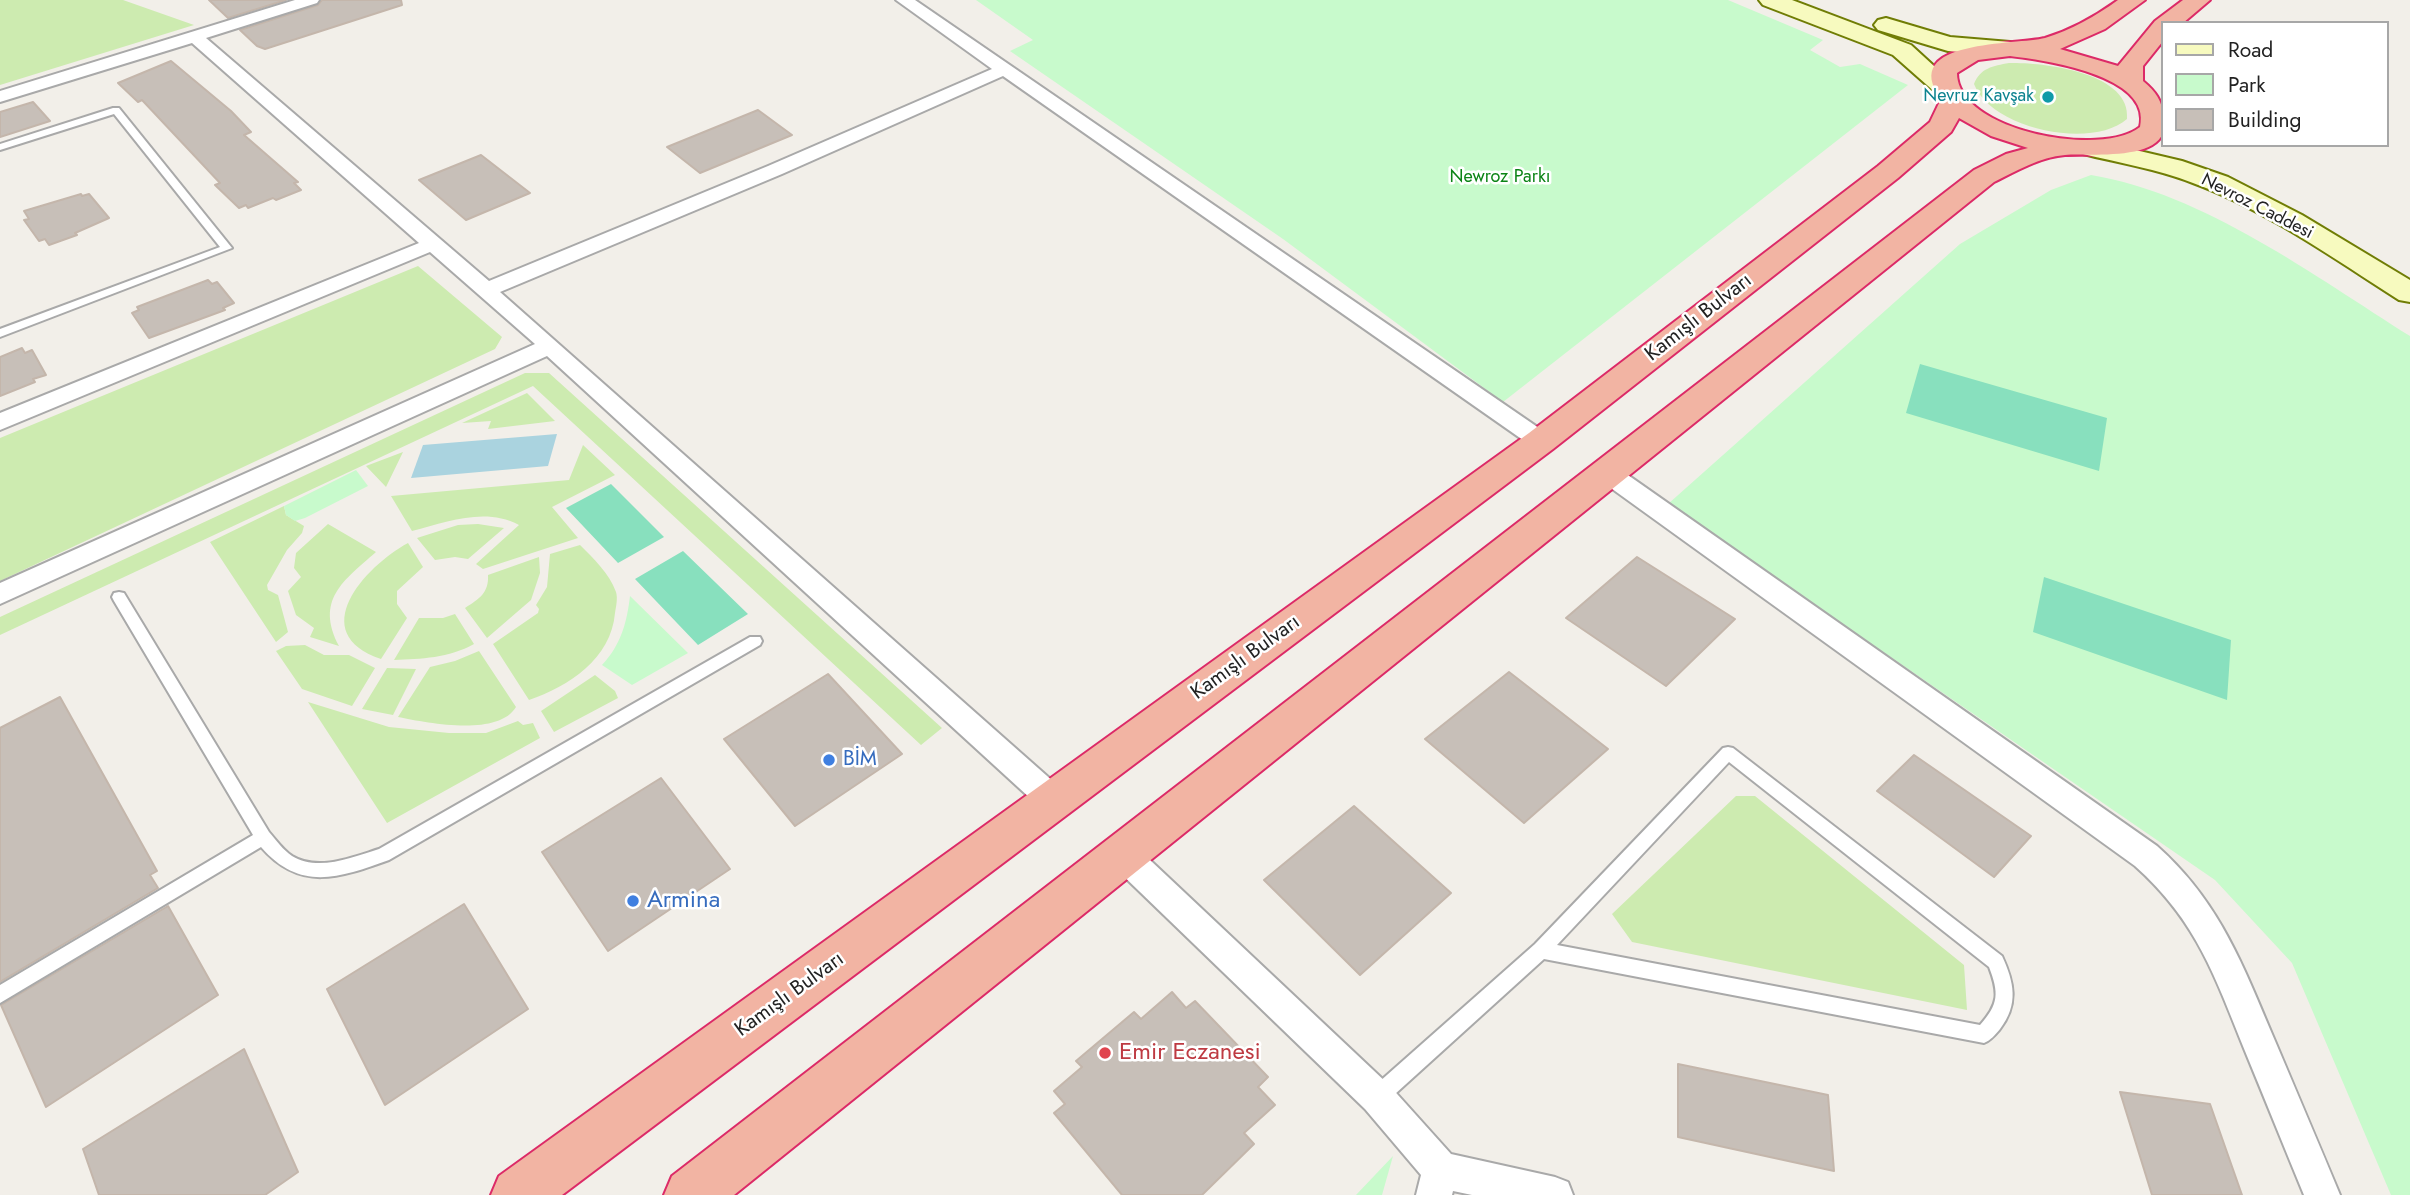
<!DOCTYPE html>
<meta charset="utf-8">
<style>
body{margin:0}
#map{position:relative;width:2410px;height:1195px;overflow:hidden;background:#f2efe9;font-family:Jost,sans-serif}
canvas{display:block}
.legend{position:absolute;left:2161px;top:21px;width:228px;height:126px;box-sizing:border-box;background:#fff;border:2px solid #a7a7a7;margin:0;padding:9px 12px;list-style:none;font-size:21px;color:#222}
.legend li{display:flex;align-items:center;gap:14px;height:35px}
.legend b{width:35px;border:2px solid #a7a7a7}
</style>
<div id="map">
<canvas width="2410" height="1195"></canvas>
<ul class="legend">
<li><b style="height:9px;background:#f7fabf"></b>Road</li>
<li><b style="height:19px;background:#c8facc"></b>Park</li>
<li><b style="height:19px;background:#c7bfb8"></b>Building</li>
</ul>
</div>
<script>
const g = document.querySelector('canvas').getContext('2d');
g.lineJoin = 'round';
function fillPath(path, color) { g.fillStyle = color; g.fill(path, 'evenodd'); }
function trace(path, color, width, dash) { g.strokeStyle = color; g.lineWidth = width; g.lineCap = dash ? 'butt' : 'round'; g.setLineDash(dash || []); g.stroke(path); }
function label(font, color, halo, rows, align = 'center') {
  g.font = font + ' Jost,sans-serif'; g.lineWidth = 5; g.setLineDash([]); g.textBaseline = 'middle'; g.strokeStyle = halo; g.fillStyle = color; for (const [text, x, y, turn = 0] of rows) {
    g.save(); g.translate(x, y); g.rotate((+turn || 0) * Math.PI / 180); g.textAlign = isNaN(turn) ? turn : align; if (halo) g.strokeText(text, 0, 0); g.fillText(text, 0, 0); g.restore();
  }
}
const grass = new Path2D(`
 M0,0H123L194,25L0,85Z
 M2009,63C2041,62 2132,72 2127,119C2092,150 1991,129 1974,84C1980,68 1993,66 2009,63Z
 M418,266L502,337L495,349L0,581V438Z
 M525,373H549L942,728L921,745L533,386L0,635V617Z
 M527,393L555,421L488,429L491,421L462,423Z
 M583,445L615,475L552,507L578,538L483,569L476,564L519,525C485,507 447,522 412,531L391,496L569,480Z
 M403,452L386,487L366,466Z
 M284,506L286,515L304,526L302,533L287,550L267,585L268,590L278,595L288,632L276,642L210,542Z
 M328,524L376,552C343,581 315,600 339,646L310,637L314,628L296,615L288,591L301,577L294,568L296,553Z
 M478,524L504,528L468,559L455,557L435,560L417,538L458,525Z
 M408,543L423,567L397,591V604L407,618L381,659C305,633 364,567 408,543Z
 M580,545C594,559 609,573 616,592C618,598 616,607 615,613C611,659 569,686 529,700L493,644L538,613L539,609L536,605L547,587L550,554Z
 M539,557L540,573L531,600L487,638L465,608C479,599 489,593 488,575Z
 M455,614L474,644C449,658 421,659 394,660L419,618H443Z
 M305,645L324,655H349L375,668L352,706L302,689L276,651L286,646Z
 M479,651L516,707C498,737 428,723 398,717L430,667L455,661Z
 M387,668L416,669L393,715L362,709Z
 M595,675L615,691L618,698L554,732L541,711Z
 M308,702L389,727L449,733H486L518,721L523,725L533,723L540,738L387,823Z
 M1736,796H1755L1964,965L1967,1010L1632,942L1612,914Z`);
const park = new Path2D(`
 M976,0H1728L1823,40L1810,50L1840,67L1860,64L1908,85L1503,402L1283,239L1010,51L1033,40Z
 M2091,175C2203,193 2316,277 2410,336V1195H2391L2292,963L2215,880L1668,504L1960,244L2051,190Z
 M356,470L368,486L305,518L295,521L286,515L284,506Z
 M630,596L688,653L632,685L602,665C621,645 627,622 630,596Z
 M1393,1156L1382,1195H1356Z`);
const pitch = new Path2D(`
 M1920,364L2107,418L2099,471L1906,413Z
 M611,484L664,537L618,563L566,508Z
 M683,551L748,614L698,645L635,579Z
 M2044,577L2231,640L2227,700L2033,632Z`);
const water = new Path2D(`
 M557,434L548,466L411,478L423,445Z`);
const building = new Path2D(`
 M209,0H286L228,18Z
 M322,0H401L402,5L265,49L257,46L240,30L318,5Z
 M171,61L231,111L251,132L244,135L298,182L294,183L301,190L276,200L273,198L248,208L246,205L239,208L215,185L220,183L142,100L138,102L118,83Z
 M33,102L50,121L0,137V112Z
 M758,110L792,135L700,173L667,147Z
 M481,155L530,193L466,220L419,180Z
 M81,194L82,196L89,194L109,218L75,233L77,235L49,245L45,239L39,241L24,220L29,219L24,211Z
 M208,280L212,284L217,282L234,303L223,308L225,310L149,338L132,313L139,310L137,307Z
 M22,348L25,353L32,350L46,375L33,379L35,382L0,396V357Z
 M1637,557L1735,619L1666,686L1566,618Z
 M1509,672L1608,749L1524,823L1425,739Z
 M828,674L902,754L795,826L724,739Z
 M60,697L157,871L150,875L158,888L0,982V728Z
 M1914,755L2031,836L1994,877L1877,791Z
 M661,778L730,869L608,951L542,852Z
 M1354,806L1451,893L1360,975L1264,880Z
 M464,904L528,1009L385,1105L327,989Z
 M168,906L218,995L46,1107L1,1005Z
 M1172,992L1186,1008L1195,1001L1268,1077L1258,1087L1275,1105L1244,1133L1254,1144L1202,1195H1122L1054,1113L1065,1104L1054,1091L1082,1067L1076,1061L1134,1012L1141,1019Z
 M244,1049L298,1172L265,1195H99L83,1149Z
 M1678,1064L1828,1095L1834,1171L1678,1137Z
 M2120,1092L2210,1104L2242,1195H2152Z`);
const service = new Path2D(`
 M113,108H119L232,248L0,337V329L220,247L114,114L0,150V144Z
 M119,592L124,593L269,832C276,840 283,850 292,856C318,872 353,857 379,849L750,637H760L762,641L760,645L389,860C339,878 300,892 261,847L0,1003V985L253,835L114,601L112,597L114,593Z
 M1728,747L1733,748L2002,956C2014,982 2019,1004 2000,1029C1995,1035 1991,1040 1984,1043L1544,959L1384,1104L1377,1106L1370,1104L1368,1097L1370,1090L1535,944L1723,748ZM1729,762L1989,967C1999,993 1999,1004 1980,1025L1557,945Z`);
const minor = new Path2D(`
 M295,0H319L317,3L206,38L489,281L768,166L992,69L896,0H915L1549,435L1553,441L1549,447L1541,449L1533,447L1003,76L782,174L500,292L1064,791L1068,800L1064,809L1053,813L1042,809L547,356L0,604V583L535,344L430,252L0,430V413L419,243L192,43L0,102V91Z
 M1606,464L1615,466L2157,846C2220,902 2243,966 2275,1041C2297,1093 2319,1144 2340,1195H2304C2284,1147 2265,1099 2245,1051C2215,977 2197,921 2135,866L1597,478L1594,472L1597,466Z
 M1122,840L1133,844L1389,1085L1451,1154L1555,1177L1568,1182L1573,1195H1472L1453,1191L1452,1195H1416L1421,1175L1365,1109L1111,864L1107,854L1111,844Z`);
const secondary = new Path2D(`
 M1759,0H1792L1911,45L1958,88L1954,93L1945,96L1936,93L1893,55L1763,5Z
 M1886,18L1950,37L2010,42L2019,44L2022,49L2019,54L2010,56L1948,51L1878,30L1874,25L1878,20Z
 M2093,140L2182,161L2228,177L2302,215L2410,280V302L2399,300C2333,258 2266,210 2193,183C2157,169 2120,163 2083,154L2079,148L2083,142Z`);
const trunk = new Path2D(`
 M2118,0H2145L2105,29L2060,49L2118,66L2155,21L2183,0H2210L2183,23H2163V41L2143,66V81C2155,91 2163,101 2163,117C2163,122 2164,129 2163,133C2152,161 2087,153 2065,155C2040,157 2016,171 1994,182L734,1195H664L672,1176L1974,170L2006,154L2028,148L1991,136L1959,118L1951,132L1898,178L1553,449L562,1195H491L499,1176L1529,433L1878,166L1930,122L1941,99C1897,39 2018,45 2045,38C2071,30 2096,16 2118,0ZM2010,56C2043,60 2153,75 2140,127C2102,158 1957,131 1957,73L1978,60Z`);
const markers = [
 [2048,97,7,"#0f9aa8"],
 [829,760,7,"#3f7fe0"],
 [633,901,7,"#3f7fe0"],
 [1105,1053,7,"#e0444e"]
];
const farCulturenames = [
 ["Nevruz Kavşak",2034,97]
];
const farParknames = [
 ["Newroz Parkı",1500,178]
];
const farStreetnames = [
 ["Nevroz Caddesi",2257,207,27]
];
const streetNames = [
 ["Kamışlı Bulvarı",1699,318,-38],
 ["Kamışlı Bulvarı",1246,658,-36],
 ["Kamışlı Bulvarı",790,995,-36]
];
const shopNames = [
 ["BİM",843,760]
];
const nearShopnames = [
 ["Armina",647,901]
];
const nearHealthnames = [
 ["Emir Eczanesi",1119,1053]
];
fillPath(grass, '#cdebb0');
fillPath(park, '#c8facc');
fillPath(pitch, '#88e0be');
fillPath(water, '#aad3df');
fillPath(building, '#c7bfb8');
trace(building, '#c4b6ab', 2);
trace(service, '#a9a9a9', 4);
trace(minor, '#a9a9a9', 4);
trace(secondary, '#707d05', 4);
trace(trunk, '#dc2a67', 4);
fillPath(service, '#fff');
fillPath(minor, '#fff');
fillPath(secondary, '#f7fabf');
fillPath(trunk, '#f2b4a3');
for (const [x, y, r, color] of markers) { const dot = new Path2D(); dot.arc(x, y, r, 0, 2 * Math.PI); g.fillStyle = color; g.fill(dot); trace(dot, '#fff', 2.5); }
label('18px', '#0d838f', '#fff', farCulturenames, 'right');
label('18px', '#0c8416', '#fff', farParknames);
label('18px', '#222', '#fff', farStreetnames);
label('21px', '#222', '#fff', streetNames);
label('21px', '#366cbe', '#fff', shopNames, 'left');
label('24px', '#366cbe', '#fff', nearShopnames, 'left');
label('24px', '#be3a42', '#fff', nearHealthnames, 'left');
</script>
